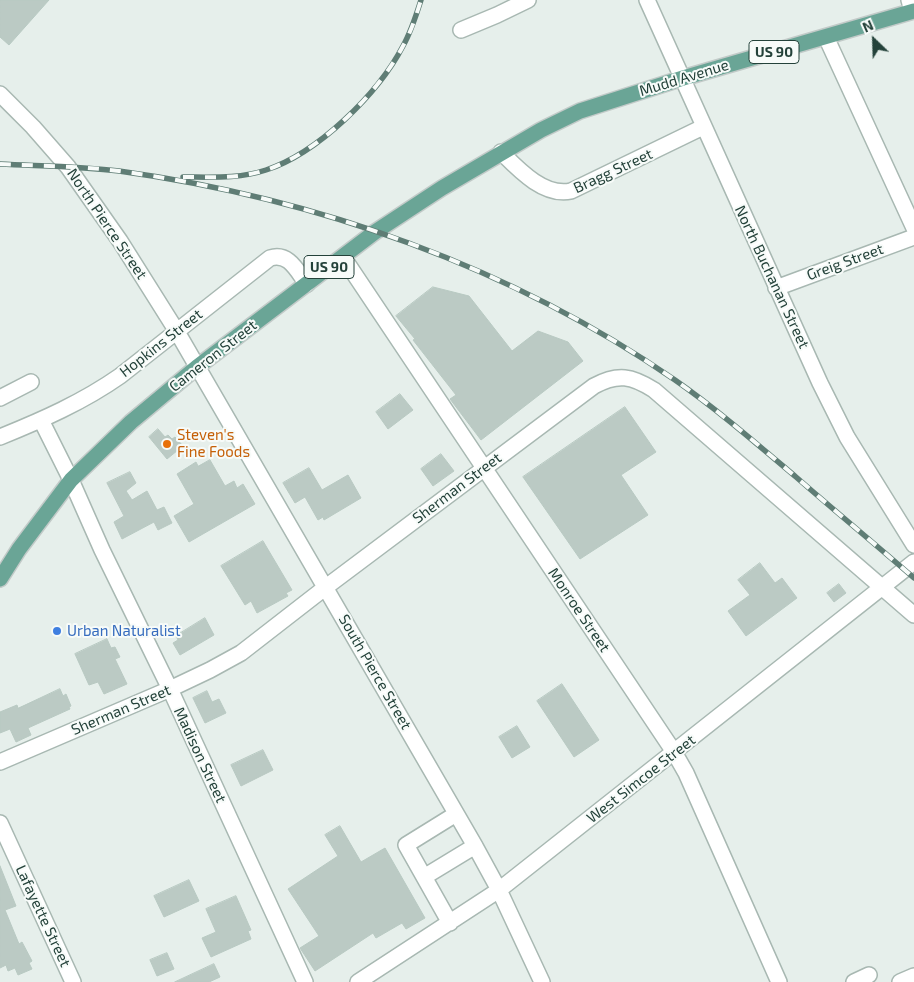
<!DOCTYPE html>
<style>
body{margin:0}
#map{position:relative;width:914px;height:982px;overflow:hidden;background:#e6efeb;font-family:"Exo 2",sans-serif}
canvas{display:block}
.north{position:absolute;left:849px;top:15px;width:50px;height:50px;-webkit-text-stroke:4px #f7fbf9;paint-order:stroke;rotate:336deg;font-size:14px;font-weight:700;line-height:20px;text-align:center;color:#24423a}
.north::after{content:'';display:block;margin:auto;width:18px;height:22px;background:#24423a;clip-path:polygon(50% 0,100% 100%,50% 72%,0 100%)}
</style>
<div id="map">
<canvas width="914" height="982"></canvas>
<div class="north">N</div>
</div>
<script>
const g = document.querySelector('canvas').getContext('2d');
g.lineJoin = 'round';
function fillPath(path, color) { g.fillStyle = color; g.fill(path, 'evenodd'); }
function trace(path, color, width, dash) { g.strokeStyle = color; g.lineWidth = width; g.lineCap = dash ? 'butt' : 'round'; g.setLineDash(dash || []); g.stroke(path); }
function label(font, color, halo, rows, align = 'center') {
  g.font = font + ' "Exo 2",sans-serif'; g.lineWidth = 4; g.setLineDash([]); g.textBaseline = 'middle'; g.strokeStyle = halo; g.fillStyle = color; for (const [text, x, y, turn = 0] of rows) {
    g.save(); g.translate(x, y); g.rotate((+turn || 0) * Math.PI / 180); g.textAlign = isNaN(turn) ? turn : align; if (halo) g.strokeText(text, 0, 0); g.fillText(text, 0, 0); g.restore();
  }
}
const building = new Path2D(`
 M0,0H49L9,45L0,37Z
 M433,287L469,296L512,351L538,331L568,342L583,361L481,440L450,399L456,395L413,340L415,339L396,316Z
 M400,394L413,410L388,429L376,412Z
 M625,407L656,452L621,475L648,515L580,559L523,477Z
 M158,429L165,437L168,435L172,439L175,437L183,446L167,459L149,437Z
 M441,454L454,471L433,486L421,469Z
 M210,460L225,486L234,481L237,488L243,484L255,504L189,542L174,516L194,504L177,474L196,462L198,466Z
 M309,468L322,490L348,475L361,498L324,520L323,517L318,520L305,497L295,503L283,483Z
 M130,472L136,483L126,491L132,500L147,491L157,510L164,507L172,523L158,530L154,522L122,539L114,522L124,516L107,483Z
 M263,541L292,590L286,593L288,596L257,613L251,601L245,605L221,566Z
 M760,563L775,583L782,578L797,598L746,636L728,611L750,595L738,580Z
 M839,584L846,593L834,602L827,593Z
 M205,618L214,635L180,655L173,643L178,640L176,636Z
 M107,639L111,648L115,647L120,657L115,659L127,684L104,694L98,682L89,685L75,654Z
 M562,684L599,740L574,757L537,701Z
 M60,689L63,696L66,694L71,706L69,707L70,709L28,728L31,735L16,742L10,729L0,733V712L17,705L18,708Z
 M207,691L212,702L219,699L226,713L205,723L193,698Z
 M517,726L530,747L512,758L499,737Z
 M263,750L273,770L241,786L231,765Z
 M340,826L361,862L385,848L425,918L406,929L402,923L376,938L373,933L315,971L300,948L319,936L288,889L338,856L325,835Z
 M0,866L16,906L5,910L19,944L22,942L32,961L29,963L32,969L18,975L15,968L8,971L6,965L0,968Z
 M189,880L199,901L164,917L154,896Z
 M236,896L251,930L248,931L251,939L211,957L202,938L216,932L206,909Z
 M167,953L174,969L157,976L150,960Z
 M214,964L220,977L209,982H175Z`);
const minor = new Path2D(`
 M647,0L820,383L847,437L914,545
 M909,0L912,11
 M461,30L497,15L528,0
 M826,37L914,228
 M0,94L33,127L68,167L120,241L176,330L475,846L499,890L542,982
 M501,152C518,169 544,197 571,191L703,127
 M343,257L674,752L686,773L779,982
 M776,288L914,237
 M0,398L31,382
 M41,420L71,480L102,550L170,689L305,982
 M0,437C42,420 83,402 120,376L270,258C289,252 297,271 307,284
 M0,762L170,689L210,670L241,653L326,587L594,386C618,373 632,376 654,390L914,615
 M0,823L73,982
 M424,877L475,846
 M450,923L406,845L456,814
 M358,982L499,890L914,562
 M854,982L869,975
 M900,982L914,976`);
const major = new Path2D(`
 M0,579L19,549L71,480L131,422L197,367L375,232L442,188L541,130L580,111L683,78L914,11`);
const rail = new Path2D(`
 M0,164C39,166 80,166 119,171C316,198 511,267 675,380C718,410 757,444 796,477C835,511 875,544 914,578
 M183,177C211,177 239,179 266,170C318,153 378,94 403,46C411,32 416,16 421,0`);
const markers = [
 [167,444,5,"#e8710a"],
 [57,631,5,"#3f7fe0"]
];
const shields = [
 [774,52,50],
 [329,267,50]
];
const shieldNames = [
 ["US 90",774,52],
 ["US 90",329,267]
];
const streetNames = [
 ["Mudd Avenue",684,78,-17],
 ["Bragg Street",613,171,-25],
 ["North Pierce Street",107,224,56],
 ["Greig Street",845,262,-20],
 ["North Buchanan Street",772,277,65],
 ["Hopkins Street",161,343,-38],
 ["Cameron Street",213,356,-38],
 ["Sherman Street",457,488,-37],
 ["Monroe Street",579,610,56],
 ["South Pierce Street",375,672,60],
 ["Sherman Street",121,710,-23],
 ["Madison Street",200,755,65],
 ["West Simcoe Street",641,779,-38],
 ["Lafayette Street",43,916,65]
];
const foodNames = [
 ["Steven's",177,435],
 ["Fine Foods",177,452]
];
const shopNames = [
 ["Urban Naturalist",67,631]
];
fillPath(building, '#bbcac4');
trace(building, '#b8c9c2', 1);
trace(minor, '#a8b8b2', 18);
trace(major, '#c2cac8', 18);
trace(minor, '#fff', 15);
trace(major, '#6aa596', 15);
trace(rail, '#5f7d75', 5.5);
trace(rail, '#f7fbf9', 4, [11]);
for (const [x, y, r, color] of markers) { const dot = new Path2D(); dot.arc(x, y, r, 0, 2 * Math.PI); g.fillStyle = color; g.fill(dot); trace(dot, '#f7fbf9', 2); }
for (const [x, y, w] of shields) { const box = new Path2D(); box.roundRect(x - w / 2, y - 11.5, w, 23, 4); g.fillStyle = '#f7fbf9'; g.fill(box); trace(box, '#24423a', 1); }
label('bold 14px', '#24423a', null, shieldNames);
label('15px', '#24423a', '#f7fbf9', streetNames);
label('15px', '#c56008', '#f7fbf9', foodNames, 'left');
label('15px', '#366cbe', '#f7fbf9', shopNames, 'left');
</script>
